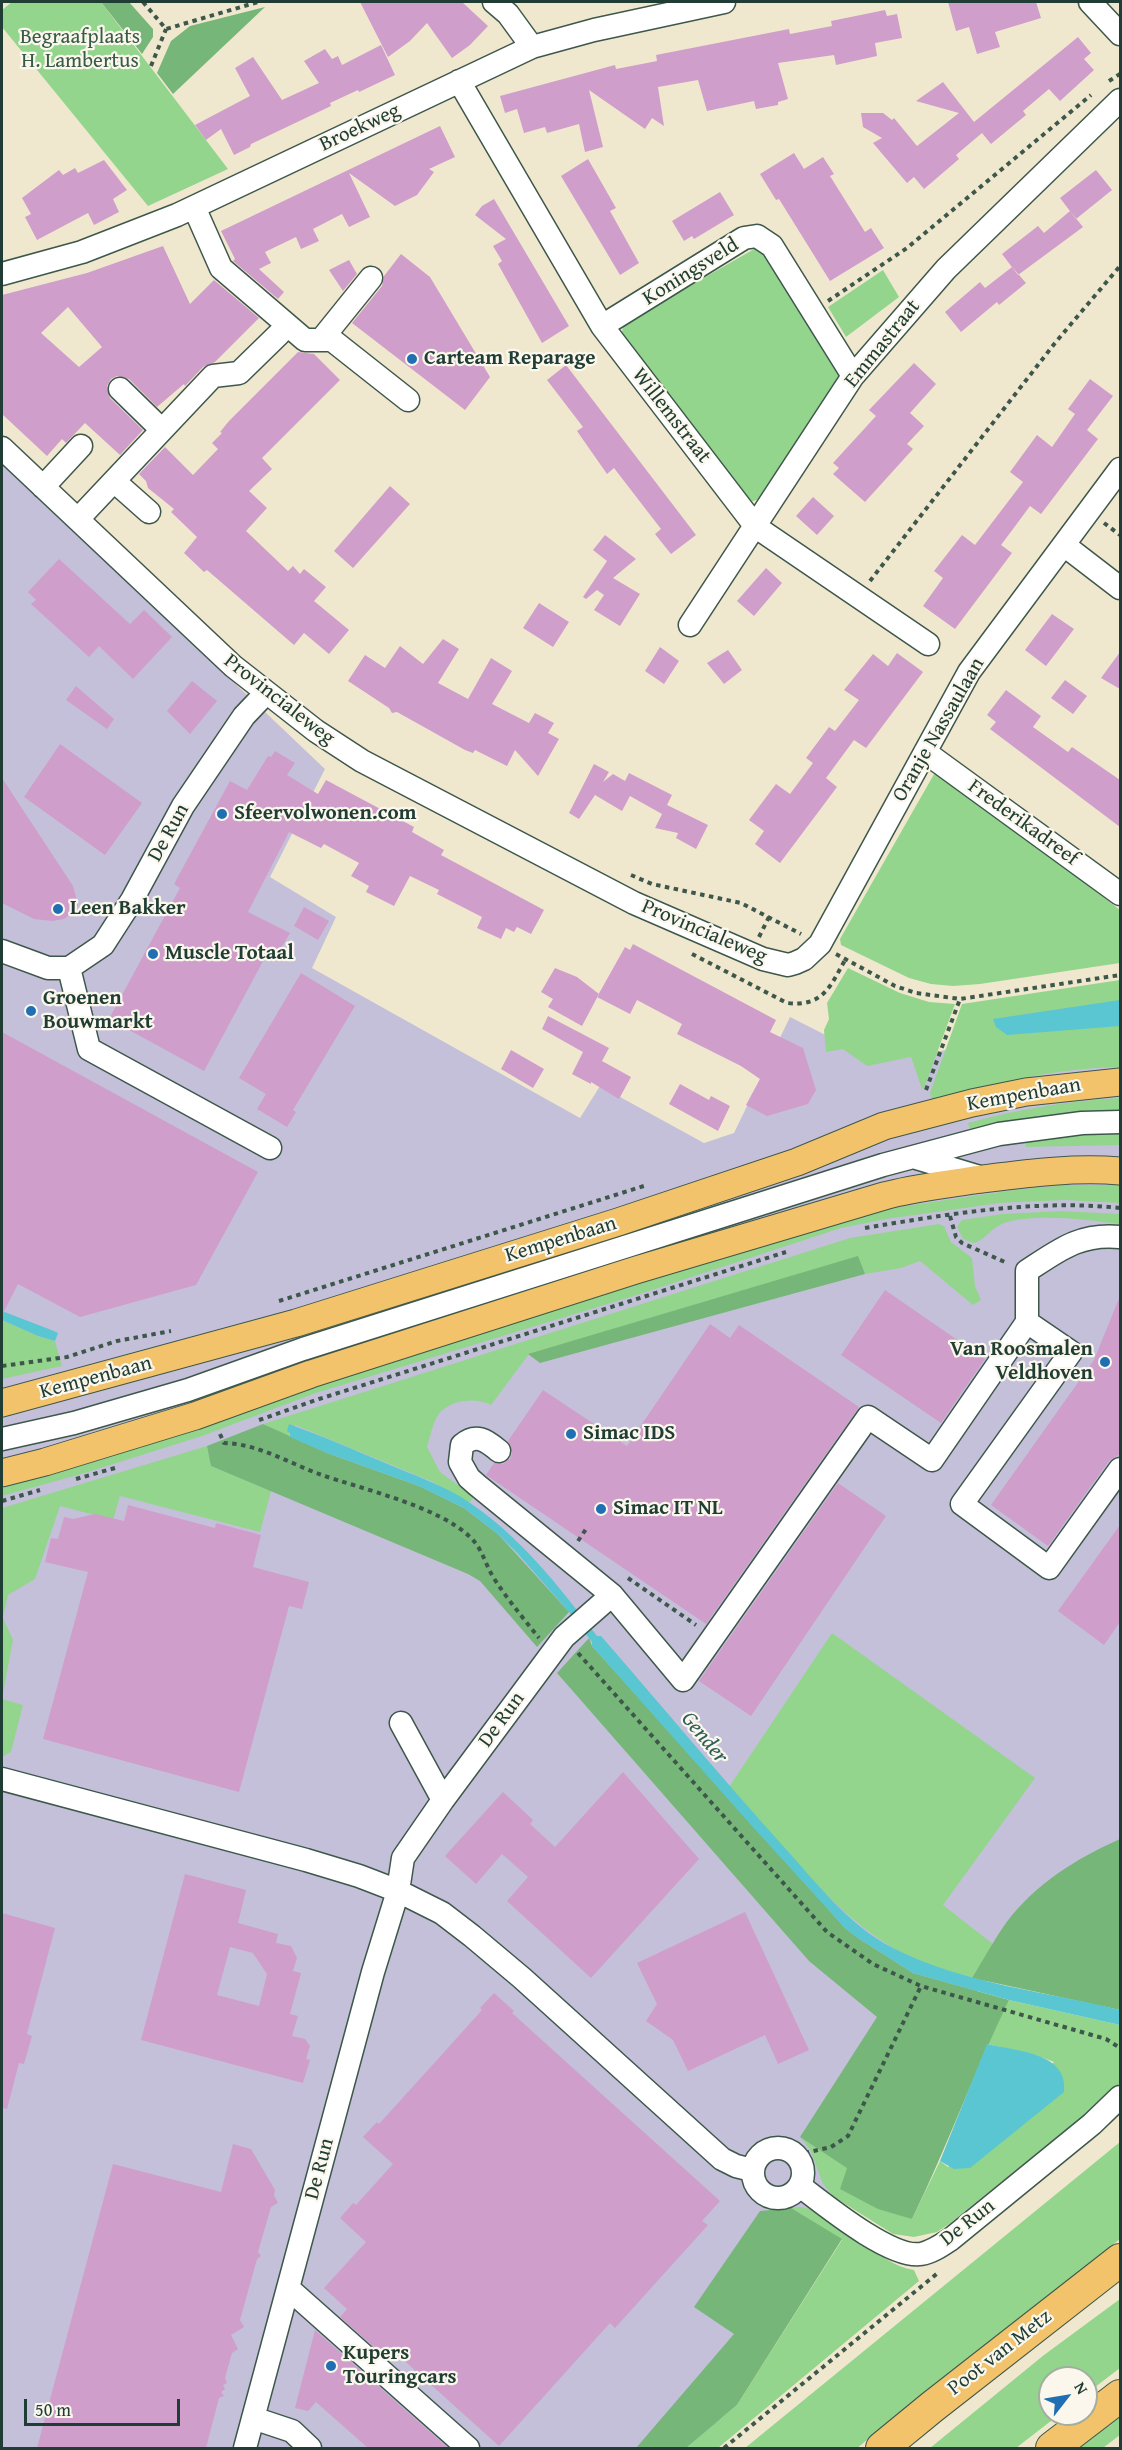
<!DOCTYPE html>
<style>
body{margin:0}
#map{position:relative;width:1122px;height:2450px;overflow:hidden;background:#f0e8ce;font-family:"Gentium Book Plus",serif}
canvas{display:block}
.frame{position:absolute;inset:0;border:3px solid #1f3d34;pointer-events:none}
.north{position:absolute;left:1038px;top:2366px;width:60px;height:60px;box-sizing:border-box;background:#fbf7ec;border:2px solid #a3ada2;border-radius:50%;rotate:59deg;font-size:16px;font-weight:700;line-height:24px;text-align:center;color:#1f3d34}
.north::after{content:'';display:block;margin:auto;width:21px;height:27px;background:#1f6fb2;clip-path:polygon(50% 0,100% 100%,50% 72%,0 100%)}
.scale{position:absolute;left:24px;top:2399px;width:156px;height:27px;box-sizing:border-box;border:3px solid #1f3d34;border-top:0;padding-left:8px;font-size:18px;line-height:21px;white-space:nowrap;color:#1f3d34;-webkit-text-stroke:4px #fbf7ec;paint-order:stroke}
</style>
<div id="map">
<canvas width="1122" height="2450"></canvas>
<div class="frame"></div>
<div class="north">N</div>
<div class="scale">50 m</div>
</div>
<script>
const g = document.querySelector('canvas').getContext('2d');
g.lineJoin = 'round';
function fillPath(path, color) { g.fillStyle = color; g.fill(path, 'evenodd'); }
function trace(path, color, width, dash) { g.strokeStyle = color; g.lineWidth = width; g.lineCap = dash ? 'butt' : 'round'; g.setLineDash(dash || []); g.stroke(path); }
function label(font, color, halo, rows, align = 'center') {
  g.font = font + ' "Gentium Book Plus",serif'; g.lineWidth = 4.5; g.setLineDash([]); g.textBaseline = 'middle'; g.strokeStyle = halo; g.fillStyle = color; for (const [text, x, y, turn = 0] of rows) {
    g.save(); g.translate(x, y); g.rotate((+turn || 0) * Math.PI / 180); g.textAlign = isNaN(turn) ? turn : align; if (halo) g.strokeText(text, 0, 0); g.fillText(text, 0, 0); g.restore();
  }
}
const industrial = new Path2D(`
 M2,462L325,769L270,877L336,917L312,968L580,1118L600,1086L704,1143L734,1133L790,1017L869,1057L921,1054L1120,1023V1850L1040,1897L829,2218L705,2448H2Z`);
const green = new Path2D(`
 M12,2H101L228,169L148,206L2,27V10Z
 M756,248L766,253L838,374L839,382L759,499L748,503L621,339L623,326L630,320Z
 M883,270L899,297L846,337L828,307Z
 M937,769L1120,910V963L980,984L953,986L931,984L909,978L841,945L840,939Z
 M848,968L900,993L929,1002L955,1004L924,1088L922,1089L911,1057L867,1066L843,1049L826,1052L824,1030L829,1019L827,1003Z
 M1120,980V1067C1056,1068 994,1083 932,1102L930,1093L962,1004Z
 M1120,1098V1109L1048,1116L970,1129L968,1123C1019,1109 1068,1101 1120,1098Z
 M1120,1132V1145L1026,1147V1139L1067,1134Z
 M1065,1185H1120V1203L1065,1200L1000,1203L886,1219L841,1228L637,1295L316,1393L202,1436L85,1473L2,1496V1486L851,1214L1014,1190Z
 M1060,1211L1120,1214V1224C1087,1220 1037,1213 1004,1223C992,1227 985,1240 974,1243L963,1239L957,1227L962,1220L1002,1214Z
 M939,1224L944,1226L951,1242L972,1258L975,1286L981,1300L973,1305L920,1261L901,1268L865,1274L857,1257L529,1354L491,1405C476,1397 450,1399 438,1415C433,1422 430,1438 427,1447L440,1472L474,1497L469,1503L433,1482L295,1425L289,1435L290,1437L263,1424L850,1238Z
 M2,1320L38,1336L55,1341L62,1366L2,1379Z
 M207,1446L211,1466L271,1491L260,1532L120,1496L113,1520L60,1506L35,1579L8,1595L3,1618L13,1640L2,1699L23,1705L11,1752L2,1757V1508Z
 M832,1633L1035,1778L943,1905L993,1944L972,1978C944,1971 914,1961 890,1946C828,1908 778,1840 729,1787Z
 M1009,2000L1120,2025V2083L1092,2109L949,2224L937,2232L914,2237L893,2234L834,2197L823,2184L810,2149L800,2137L848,2168L840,2189L912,2219L940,2161L948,2167L1054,2062L1038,2056L987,2044Z
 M1120,2142V2239L857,2448H745Z
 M801,2207C842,2214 877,2265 914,2270L919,2281L718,2448H686L737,2405L842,2240L791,2208Z
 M1120,2299V2368L1086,2394V2378H1050V2414H1060L1016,2448H930L1044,2355Z
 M1120,2414V2435L1103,2448H1075Z`);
const forest = new Path2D(`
 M101,2H129L153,29V37L142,54Z
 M265,7L173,94L157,73L171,41L190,26Z
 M858,1256L865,1274L540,1363L528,1354Z
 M263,1424L327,1453L419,1486L464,1508L499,1535L569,1612L537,1647L480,1581L468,1574L211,1466L207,1446Z
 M589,1638L592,1646L845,1928L858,1938L913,1973L1009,2000C974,2072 947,2147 912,2219L878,2209L840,2189L847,2168L800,2137L877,2017L809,1961L557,1673Z
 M1120,1839V2010L972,1978C983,1960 994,1940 1006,1923C1035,1884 1077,1858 1120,1839Z
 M791,2208L842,2239L737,2405L686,2448H636L734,2334L694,2307L760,2211Z`);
const water = new Path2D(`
 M1120,1000V1026L1007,1035L996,1027L993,1019Z
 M2,1311L54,1331L58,1333L55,1341L38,1336L2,1320Z
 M289,1424C322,1436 357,1451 390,1465C414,1475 439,1484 461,1497C517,1532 558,1585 597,1636H601C662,1706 721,1777 783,1846C816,1882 848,1925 893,1948C964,1984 1044,1991 1120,2010V2025L1009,2000L913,1973L858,1938L845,1928L751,1825L592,1646V1642L569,1612L518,1554L499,1535L464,1508L419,1486L327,1453L290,1437V1433L287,1431Z
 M987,2044C1015,2051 1069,2052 1064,2092L970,2168L954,2169L940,2161Z`);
const building = new Path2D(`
 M360,2H462L488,26L470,45L452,58L427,23L410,41L388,57Z
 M948,2H1036L1041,18L995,32L1000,47L977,54L969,27L956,31Z
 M885,10L887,16L897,14L902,38L875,43L877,56L836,65L834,55L778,63L788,99L778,102V105L756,109L754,101L707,111L698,80L658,87L664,126L652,118L645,129L589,90L603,147L585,152L579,124L547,133L545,127L524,133L517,109L505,113L500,96L615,65L616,69L657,61L656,55L789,29L790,34L832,26L831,21Z
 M1078,37L1091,53L1084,59L1094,70L1060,101L1049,89L1023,111L1026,115L991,144L982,133L956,155L959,159L924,189L914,177L907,183L873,143L882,138L863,127L861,113H883L892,120L894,118L917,146L959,113L916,101L943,82L974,122Z
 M381,45L395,75L359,92L358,90L330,103L331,106L251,144L250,147L234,155L221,129L206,140L195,125L250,96L235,68L253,57L282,100L319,83L304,61L325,49L332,59L338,56L342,65Z
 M440,126L455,157L429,169L434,172L417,195L395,206L349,173L370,217L349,227L342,214L313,229L319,241L301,249L296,237L265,252L271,263L259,269L284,292L278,299L233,261L235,259L221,231Z
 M794,153L804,169L823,157L834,174L830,176L865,232L871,228L884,248L830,281L779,199L776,200L760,174Z
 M588,159L616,208L610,211L639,263L620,275L561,176Z
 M104,160L127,190L113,199L119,212L94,225L88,213L37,240L25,217L31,214L22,198L59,170L63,175L75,168L78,173Z
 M1096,170L1112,190L1076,219L1060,198Z
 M720,192L734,215L694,239L692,236L684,241L672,221Z
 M494,199L569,326L542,343L498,264L502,261L493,246L506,239L475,215L482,206Z
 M1070,211L1083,227L1018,275L1002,254L1038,226L1044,233Z
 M163,246L190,304L214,280L259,318L215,362L203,367L185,386L184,384L157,407L129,379L117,376L111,379L107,386L110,398L143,430L120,455L85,423L66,443L62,439L47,456L2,414V295L87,273ZM68,307L102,347L79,367L41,333Z
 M401,254L430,277L490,377L465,410L352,323L382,286L384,276Z
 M349,260L357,274L343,291L329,270Z
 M1012,267L1026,283L999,305L997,302L961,332L945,312L980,282L985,288Z
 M298,352L314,354L340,380L262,458L272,469L249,491L267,508L246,531L288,571L293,566L300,574L304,569L326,587L314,601L349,630L329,654L304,633L294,645L207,570L204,572L184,553L197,537L171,512L174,509L148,488L146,481L139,474L165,447L193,475L218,449L212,443L222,433L220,432L229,421Z
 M914,363L936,384L910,413L924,426L907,444L913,449L865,502L833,474L839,468L833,463L876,416L869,410Z
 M566,365L696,535L671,554L655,534L661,529L614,468L607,474L577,431L583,427L547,380Z
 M1090,379L1113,396L1087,430L1098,439L1041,514L1030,506L1016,525L1001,545L1012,553L955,629L923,606L943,578L934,571L962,535L975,545L1023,482L1010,472L1037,435L1052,447L1075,414L1068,409Z
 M390,486L410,504L353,568L334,551Z
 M813,497L834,516L817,535L796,516Z
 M605,535L636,559L613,578L640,594L620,626L594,610L604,595L597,590L586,599L583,597L607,561L593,550Z
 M59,559L130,624L144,610L172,637L133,679L99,646L89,657L31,604L36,600L28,592Z
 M766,568L782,583L754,616L737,601Z
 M539,603L569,622L553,647L523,628Z
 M1052,614L1074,629L1046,666L1025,650Z
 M443,639L459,649L438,683L468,699L491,658L512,671L492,704L529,723L535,713L554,723L548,733L559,739L538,776L515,750L507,766L475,750L473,753L465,750L397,712L392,713L389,708L348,681L365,655L385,668L400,646L423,664Z
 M660,647L679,661L664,684L645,671Z
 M728,650L742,670L724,684L707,663Z
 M1120,652V689L1101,678Z
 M897,653L923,672L866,748L854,740L826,778L837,787L780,863L755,844L764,831L749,820L776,784L790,794L813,763L806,758L829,727L835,731L859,700L844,690L873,654L888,666Z
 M1065,680L1087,696L1073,714L1051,698Z
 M192,681L217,701L190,734L167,711Z
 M76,686L114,719L107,729L66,700Z
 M1006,690L1041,716L1033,727L1068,752L1072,747L1120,780V827L990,729L996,722L987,715Z
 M60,744L142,803L105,855L24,797Z
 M275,751L295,763L287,775L318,794L326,780L414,827L412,832L444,850L441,855L544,910L531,934L517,927L514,932L506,928L501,939L477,928L482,917L437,894L439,890L410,876L394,906L366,892L369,886L351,876L359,863L324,844L321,848L289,832L248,912L290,933L277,955L269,950L204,1071L109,1019L168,910L180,888L174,884L230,781L247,790L268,756L271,757Z
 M594,764L609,772L603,782L613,774L625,781L629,773L672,795L667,805L708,825L696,849L676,838L678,833L655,828L662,814L630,796L622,811L595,795L579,819L569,813Z
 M2,778L73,886L78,904L76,910L64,919L52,921L34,919L2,903Z
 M304,907L329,921L318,940L294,926Z
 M633,944L776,1020L770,1032L803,1048L816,1090L808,1104L767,1116L746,1105L760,1079L741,1066L677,1034L682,1024L637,1000L630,1014L597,997L625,947L630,950Z
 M555,968L577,977L599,994L582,1026L548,1007L553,999L541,992Z
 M301,973L355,1006L293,1110L296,1112L287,1127L257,1109L266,1094L239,1078Z
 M548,1016L609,1048L602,1061L631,1077L619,1099L591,1082V1084L572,1074L583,1052L542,1029Z
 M2,1032L258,1172L196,1285L80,1317L18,1284L2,1315Z
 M511,1050L544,1069L533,1088L501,1069Z
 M680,1084L709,1100L711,1096L730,1106L718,1131L669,1104Z
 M885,1290L985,1359L941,1423L841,1355Z
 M1120,1296V1454L1109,1461L1048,1546L991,1505L1094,1360Z
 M710,1324L730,1338L739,1325L859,1407L706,1624L486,1475L494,1463L503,1464L510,1459L512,1453L508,1441L543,1390L627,1446Z
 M838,1483L886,1516L751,1716L699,1681Z
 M128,1505L215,1528L216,1523L261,1535L253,1567L309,1582L302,1609L289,1606L239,1792L43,1739L88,1572L45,1562L51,1538L58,1539L64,1517L73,1519L95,1514L124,1521Z
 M1120,1525V1622L1104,1645L1058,1611Z
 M623,1772L699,1859L591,1978L507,1901L528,1877L502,1854L476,1884L445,1856L503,1792L533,1820L530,1824L555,1847Z
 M185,1874L246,1890L238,1923L278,1934L276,1943L291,1946L297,1958L293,1971L301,1973L290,2014L298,2016L292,2036L305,2039L310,2046L306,2059L310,2060L303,2083L141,2040ZM230,1947L253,1953L267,1974L259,2006L217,1995Z
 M745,1912L809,2050L778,2064L765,2035L688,2071L673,2040L646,2021L657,2004L637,1963Z
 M2,1913L55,1928L27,2034L32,2036L24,2064L19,2063L7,2109L2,2108Z
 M494,1993L514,2011L512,2013L720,2201L702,2221L708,2225L615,2328L610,2323L499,2446L388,2346L381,2353L340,2317L347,2309L324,2288L366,2242L340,2218L353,2203L356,2205L393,2164L363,2137L377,2122L379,2124L437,2060L482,2010L480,2008Z
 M233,2144L251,2149L275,2190L274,2195L278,2203L271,2207L258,2252L261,2256L257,2259L240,2320L244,2327L231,2335L238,2349L232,2353L225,2378L227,2383L223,2385L225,2389L221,2392L224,2396L219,2398L206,2448H37L113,2164L221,2192Z
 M315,2330L448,2448H368L316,2402L308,2411L295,2408Z`);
const path = new Path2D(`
 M143,2L166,29L258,2
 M151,66L166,29
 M1109,81L1120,74
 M828,301L907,248L1091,95
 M1104,523L1120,535
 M870,581L1055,343L1120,266
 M631,875L652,884L741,903L801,934
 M759,937L769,917
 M692,954L787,1003C823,1007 830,987 845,960
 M836,954L895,986L916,993L960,999L1120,975
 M926,1090L960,999
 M950,1216L956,1237L962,1243L1007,1263
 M865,1228C949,1214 1035,1199 1120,1208
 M279,1301L647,1185
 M2,1366L67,1357L117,1341L171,1331
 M259,1420L319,1399L786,1252
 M220,1434L224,1443C258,1444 287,1462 319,1474C361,1489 438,1506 470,1537C483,1549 485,1565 495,1580C508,1600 524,1619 539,1638
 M76,1479L115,1468
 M2,1501L40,1490
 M578,1541L586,1529
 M628,1578L696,1625
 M578,1653L827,1932L873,1964L921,1986L1106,2039L1120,2048
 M796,2155L831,2147L848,2136L921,1986
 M724,2448L939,2272`);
const minor = new Path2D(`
 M494,2L508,14L532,47
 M1090,2L1120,34
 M459,81L602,326L756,527L928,644
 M194,207L221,268L305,340H332L408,400
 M2,274L82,252L177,215L532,47L594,30L724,2
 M602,326L744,238L757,236L772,246L853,376
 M321,340L371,278
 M120,389L162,430
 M2,448L233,666L316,731L362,761L634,903L763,959L788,965L795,963L804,959L820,944L969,672L1120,469
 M114,481L149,512
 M43,487L81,446
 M78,519L213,376L239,373L279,334
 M1064,545L1120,588
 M690,625L853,376L946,269L1120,100
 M925,752L1120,894
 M2,951L48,968H69L103,945L132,900L183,806L244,716L266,693
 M69,968L89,1049L270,1148
 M913,1157L983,1178
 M1027,1322L1071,1352L962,1504L1049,1568L1120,1469
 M2,1439L74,1423L188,1390L303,1349L883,1165L999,1134L1082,1123L1120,1122
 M499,1451C486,1440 476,1433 462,1445L460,1462L469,1478L477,1485L612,1595L683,1680L868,1417L932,1460L1027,1322V1271C1059,1250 1080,1233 1120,1237
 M612,1595L564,1637L443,1800L403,1858L398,1891L442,1913L472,1936L522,1978L722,2159L736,2166L752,2170
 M401,1723L443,1800
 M2,1779L306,1860L359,1876L398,1891L373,1972L245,2448
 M753 2173a25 25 0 1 1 50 0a25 25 0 1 1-50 0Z
 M800,2186C825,2205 891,2259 921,2254C932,2252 942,2245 951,2239L1092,2124L1120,2097
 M288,2288L468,2448
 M253,2418L292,2431L310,2448`);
const major = new Path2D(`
 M2,1403L296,1323L618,1222L797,1162L884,1126L972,1103L1026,1092L1120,1082
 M2,1473L45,1462L195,1416L311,1374L636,1270L884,1196C913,1188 944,1185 974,1180C1023,1174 1071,1167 1120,1171`);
const highway = new Path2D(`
 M882,2448L932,2407L1120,2260
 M1052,2448L1120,2396`);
const markers = [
 [412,359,6,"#1f6fb2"],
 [222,814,6,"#1f6fb2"],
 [58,909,6,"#1f6fb2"],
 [153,954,6,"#1f6fb2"],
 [31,1011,6,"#1f6fb2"],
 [1105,1362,6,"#1f6fb2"],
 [571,1434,6,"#1f6fb2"],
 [601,1509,6,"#1f6fb2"],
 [331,2366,6,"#1f6fb2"]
];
const parkNames = [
 ["Begraafplaats",80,38],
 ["H. Lambertus",80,62]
];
const streetNames = [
 ["Broekweg",360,128,-25],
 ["Koningsveld",691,272,-32],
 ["Emmastraat",883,344,-51],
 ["Willemstraat",671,416,52],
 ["Provincialeweg",279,700,38],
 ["Oranje Nassaulaan",939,730,-60],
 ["Frederikadreef",1023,823,36],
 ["De Run",169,833,-61],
 ["Provincialeweg",704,932,23],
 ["Kempenbaan",1024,1095,-10],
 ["Kempenbaan",561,1240,-17],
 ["Kempenbaan",96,1378,-15],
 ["De Run",502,1720,-54],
 ["De Run",320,2169,-75],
 ["De Run",968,2223,-38],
 ["Poot van Metz",1000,2353,-38]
];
const poiNames = [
 ["Carteam Reparage",424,359],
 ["Sfeervolwonen.com",234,814],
 ["Leen Bakker",70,909],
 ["Muscle Totaal",165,954],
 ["Groenen",43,999],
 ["Bouwmarkt",43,1023],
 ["Van Roosmalen",1093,1350,"right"],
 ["Veldhoven",1093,1374,"right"],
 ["Simac IDS",583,1434],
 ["Simac IT NL",613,1509],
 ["Kupers",343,2354],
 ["Touringcars",343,2378]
];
const waterNames = [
 ["Gender",704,1738,50]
];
fillPath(industrial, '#c5c0da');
fillPath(green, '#93d58d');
fillPath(forest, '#76b678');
fillPath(water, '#5ac6d1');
fillPath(building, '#cf9ecb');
trace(minor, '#3e574b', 25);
trace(major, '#3e574b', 29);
trace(highway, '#3e574b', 34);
trace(path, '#3e574b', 4, [4.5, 4.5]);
trace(minor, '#fff', 22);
trace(major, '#f2c36a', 27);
trace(highway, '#f2c36a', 32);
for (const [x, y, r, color] of markers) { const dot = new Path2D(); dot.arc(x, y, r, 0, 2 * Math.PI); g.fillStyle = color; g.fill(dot); trace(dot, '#fbf7ec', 2); }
label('21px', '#365b46', '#fbf7ec', parkNames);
label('21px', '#1f3d34', '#fbf7ec', streetNames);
label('bold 21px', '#1f3d34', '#fbf7ec', poiNames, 'left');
label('italic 22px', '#2e5f5b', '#fbf7ec', waterNames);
</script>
